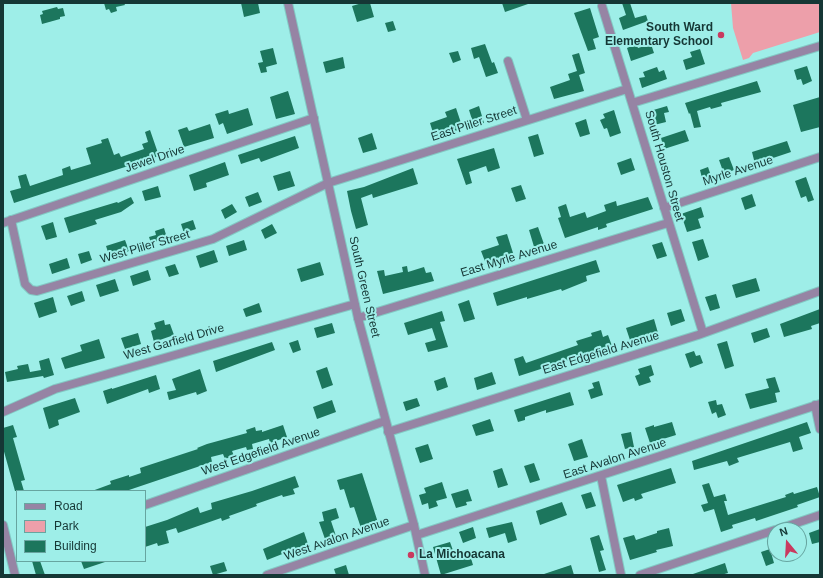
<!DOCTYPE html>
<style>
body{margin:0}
#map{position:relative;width:823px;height:578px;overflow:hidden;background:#9eeee8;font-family:Arial,sans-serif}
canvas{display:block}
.frame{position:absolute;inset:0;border:4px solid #153735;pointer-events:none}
.legend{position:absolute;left:16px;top:490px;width:130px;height:72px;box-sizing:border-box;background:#9eeee8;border:1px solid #67a5a0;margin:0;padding:5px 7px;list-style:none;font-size:12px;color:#153735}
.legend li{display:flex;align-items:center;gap:8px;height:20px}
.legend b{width:20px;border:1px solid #67a5a0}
.north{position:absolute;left:767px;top:522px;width:40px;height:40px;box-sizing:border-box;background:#9eeee8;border:1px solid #67a5a0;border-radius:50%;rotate:342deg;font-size:11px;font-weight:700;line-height:16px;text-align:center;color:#153735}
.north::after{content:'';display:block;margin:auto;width:14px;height:18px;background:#c93a5f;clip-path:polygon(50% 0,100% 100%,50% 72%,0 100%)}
</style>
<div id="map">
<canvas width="823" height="578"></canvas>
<div class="frame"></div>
<ul class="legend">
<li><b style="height:5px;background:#9684a4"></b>Road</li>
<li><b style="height:11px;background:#ed9faa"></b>Park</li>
<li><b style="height:11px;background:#1c765d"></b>Building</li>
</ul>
<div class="north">N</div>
</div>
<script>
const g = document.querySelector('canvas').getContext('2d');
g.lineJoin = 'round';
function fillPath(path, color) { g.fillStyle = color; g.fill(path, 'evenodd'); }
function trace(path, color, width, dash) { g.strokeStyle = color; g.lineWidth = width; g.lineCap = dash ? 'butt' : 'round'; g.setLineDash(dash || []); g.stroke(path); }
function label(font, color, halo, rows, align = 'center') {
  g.font = font + ' Arial,sans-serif'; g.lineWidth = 4; g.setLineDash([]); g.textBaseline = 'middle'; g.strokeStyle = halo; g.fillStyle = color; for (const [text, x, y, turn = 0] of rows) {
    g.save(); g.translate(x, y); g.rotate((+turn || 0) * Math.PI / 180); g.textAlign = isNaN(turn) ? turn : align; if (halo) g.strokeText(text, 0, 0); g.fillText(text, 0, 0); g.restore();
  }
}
const green = new Path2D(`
 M731,3H820V32L753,53L749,58L743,60L733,28Z`);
const building = new Path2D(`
 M104,3H124L125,5L116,7L117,11L111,13L109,9L106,10Z
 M241,3H258L260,13L244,17Z
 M362,3H370L374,17L357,22L352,6Z
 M502,3H528V4L505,12Z
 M622,3H630L635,18L646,15L648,21L623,30L619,18L626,15Z
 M57,7L58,9L63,8L65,16L60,17V19L42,24L40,15L43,14L42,11Z
 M590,8L599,37L593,39L596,49L588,51L574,13Z
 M393,21L396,30L388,32L385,23Z
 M485,44L492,63L494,62L498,73L486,77L479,57L474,59L471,48Z
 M636,44L638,48L651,44L654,53L631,61L627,48Z
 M273,48L277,64L266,67L267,72L261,73L258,63L263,62L260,51Z
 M700,49L705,64L686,70L683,60L692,57L690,52Z
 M458,51L461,60L453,63L449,53Z
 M579,53L585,73L579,75L584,91L554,99L550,87L570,80L568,74L577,71L572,55Z
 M343,57L345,68L326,73L323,62Z
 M807,66L812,81L803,85L801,79L797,80L794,70Z
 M657,67L659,72L664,70L667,79L642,88L639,78L645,77L643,72Z
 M757,81L761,92L721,103L722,106L711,109L710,107L697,111L701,127L694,128L690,113L689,114L685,103Z
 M288,91L295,114L276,119L270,97Z
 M820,97V127L801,132L793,105Z
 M479,106L484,123L474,126L469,110Z
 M667,106L669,112L664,113L666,122L654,125L650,111Z
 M248,108L253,125L227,134L223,123L219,125L215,114L228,110L229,114Z
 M456,108L463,129L434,136L430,123L447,117L445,112Z
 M614,110L621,133L610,137L607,128L604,129L600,120L605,118L603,114Z
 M586,119L590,134L580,137L575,123Z
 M210,124L214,138L184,147L178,130L187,127L189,131Z
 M150,130L159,156L14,203L10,191L21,188L18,176L26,174L30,186L63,175L62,169L70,166L71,170L91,164L86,148L102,143L101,140L108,138L114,155L119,153L121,157L144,149L142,144L148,142L145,132Z
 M685,130L689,141L664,149L661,138Z
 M372,133L377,149L363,153L358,138Z
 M538,134L544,154L534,157L528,137Z
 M295,136L299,148L261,162L259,158L241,164L238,155Z
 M787,141L791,152L755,164L752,152Z
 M494,148L500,168L488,172L486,166L469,172L472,183L466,185L457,159Z
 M729,157L734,170L724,174L719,160Z
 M631,158L635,170L621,175L617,163Z
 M225,162L229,175L206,183L207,187L194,191L189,175Z
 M708,167L712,179L703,182L700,170Z
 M413,168L418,184L373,198L372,194L361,198L368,225L356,229L351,211L347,191L364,187Z
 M290,171L295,186L278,191L273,176Z
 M806,177L814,200L808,202L806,196L801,198L795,181Z
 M521,185L526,199L516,202L511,188Z
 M158,186L161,197L145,201L142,191Z
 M258,192L262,202L249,207L245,197Z
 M752,194L756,206L745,210L741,198Z
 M131,197L134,203L121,212L95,220L97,224L69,233L64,218L117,202L118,203Z
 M648,197L653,209L606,224L607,227L598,230V227L565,238L558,218L561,217L558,207L566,204L570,217L585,212L587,218L606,211L604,205L616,201L617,206Z
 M232,204L237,212L225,219L221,210Z
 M701,207L704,217L698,219L701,228L687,232L681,214Z
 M193,220L196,229L184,233L181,224Z
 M53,222L57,237L46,240L41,226Z
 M272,224L277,233L265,239L261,230Z
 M538,227L545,247L535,250L529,230Z
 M164,228L167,238L151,243L149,237L156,235L155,231Z
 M507,234L513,253L495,259L496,261L486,264L481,251L499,245L496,237Z
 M703,239L709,257L698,261L692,242Z
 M125,240L129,251L110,258L106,246Z
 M244,240L247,250L229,256L226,246Z
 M662,242L667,256L657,259L652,245Z
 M214,250L218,262L200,268L196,256Z
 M89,251L92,260L81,264L78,254Z
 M67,258L70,268L52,274L49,264Z
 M596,260L600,272L586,276L587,281L562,291L561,289L527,299V297L497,306L493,293Z
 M320,262L324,275L301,282L297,269Z
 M175,264L179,274L169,277L165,267Z
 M407,266L408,272L424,267L426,273L431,272L434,281L383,294L377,271L384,270L385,276L403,272L402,267Z
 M148,270L151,280L133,286L130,276Z
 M756,278L760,291L736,298L732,285Z
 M115,279L119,291L100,297L96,285Z
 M82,291L85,301L71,306L67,296Z
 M716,294L720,308L710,311L705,297Z
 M53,297L57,312L39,318L34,303Z
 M469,300L475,319L464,322L458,304Z
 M259,303L262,312L246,317L243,309Z
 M681,309L685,321L671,326L667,313Z
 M820,309V323L811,326L812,329L784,337L780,324Z
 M442,311L445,321L440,322L448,347L428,352L425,343L436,340L432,328L408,335L404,323Z
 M654,319L658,333L630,340L626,328Z
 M164,320L165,325L170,324L174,335L154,342L151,331L156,329L154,323Z
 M332,323L335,333L317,338L314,328Z
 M767,328L770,337L754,343L751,333Z
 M601,330L603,337L608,335L612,346L519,376L514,359L523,356L526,363L549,355L578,345L576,341L592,336L591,333Z
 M138,333L141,344L125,349L121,338Z
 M99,339L105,358L65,369L61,358L82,351L80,345Z
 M298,340L301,350L293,353L289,343Z
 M727,341L734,366L725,369L717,344Z
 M272,342L275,350L216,372L213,361Z
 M694,351L696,356L700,355L703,363L690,368L685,354Z
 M49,358L54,375L44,378L43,376L7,382L5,372L18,369L17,366L28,364L30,372L41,370L39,361Z
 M651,365L654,375L649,377L651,382L639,386L635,376L640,374L638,369Z
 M327,367L333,385L322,389L316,371Z
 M200,369L207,391L197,395L196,392L169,400L167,392L176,390L172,379Z
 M492,372L496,384L477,390L474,378Z
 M156,375L160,389L149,393L148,389L107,404L103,391L112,388V389Z
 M445,377L448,387L437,391L434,381Z
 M775,377L780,392L775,393L777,402L750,409L745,394L769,388L766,379Z
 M599,381L603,395L591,399L588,390L594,388L592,383Z
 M570,392L574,405L546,413V410L525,417V420L518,422L514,410Z
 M75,398L80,412L58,420L59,425L49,429L43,408Z
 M417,398L420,406L406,411L403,402Z
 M332,400L336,412L317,419L313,407Z
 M716,400L717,405L722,404L726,415L718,418L716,412L712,414L708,402Z
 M490,419L494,431L476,436L472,425Z
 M672,422L676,435L650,443L645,428L654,425V427Z
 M807,422L811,433L799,437L803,449L793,452L790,442L737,458L739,462L729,466L727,461L694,470L692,461Z
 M13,425L17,437L13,438L25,480L21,481L24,491H15L3,448V428Z
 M283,425L287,437L270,443L269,439L252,444L253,449L247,450L246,447L232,451L234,456L225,459L223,454L211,457L212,462L126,491H92L111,484L110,481L129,475V477L141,473L140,468L198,449L197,448L207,444L247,433L246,430L255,427L256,431L262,430V432Z
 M631,432L634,447L625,449L621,434Z
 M582,439L588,457L574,461L568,444Z
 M428,444L433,459L420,463L415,448Z
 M534,463L540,480L530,483L524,466Z
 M502,468L508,485L498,488L493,471Z
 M671,468L676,483L641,494L643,498L635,501L634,498L623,502L617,485Z
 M362,473L380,529L363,534L354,507L350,508L344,489L340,490L337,480Z
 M295,476L299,487L293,489L295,494L283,497L282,495L256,504L257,506L229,516L230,518L222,521L221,518L178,533L176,528L166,531L169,543L158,546L157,543L145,547V527L167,520L198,507L200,513L212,509L211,503L252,491Z
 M442,482L447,498L436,501L438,506L429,509L428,503L422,505L419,495L426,493L424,488Z
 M709,483L714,497L725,494L727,501H724L728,515L786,497L785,495L793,492L794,494L817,487L820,497L797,505L798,507L756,521L755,518L732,525L733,528L721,532L714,509L704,512L701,505L708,503L702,485Z
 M468,489L472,501L466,502L467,505L456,508L451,494Z
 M591,492L596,506L586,509L581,495Z
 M562,502L567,515L540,525L536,511Z
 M336,508L339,518L331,521L336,536L325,539L319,522L324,521L322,512Z
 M512,522L517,540L508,543L505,533L489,538L486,528Z
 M473,527L476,538L463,543L459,532Z
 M669,528L673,546L656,550L657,552L630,560L623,538L634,535L636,540L657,533V531Z
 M820,529V542L812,544L809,533Z
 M304,532L308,544L267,560L263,549Z
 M599,535L604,550L600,551L606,570L599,572L590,538Z
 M450,542L456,559L470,555L473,565L441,575L433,547Z
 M770,549L774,563L766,566L761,552Z
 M32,561H40L45,575H36Z
 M81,561H104L105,562L84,569Z
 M224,562L227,571L213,575L210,566Z
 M725,563L728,573L721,575H690Z
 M346,565L349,575H336L334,569Z
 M571,565L574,575H545L544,574Z`);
const minor = new Path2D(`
 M602,6L703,333
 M508,61L527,120
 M632,103L820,46
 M664,208L820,157
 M11,220L25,284L31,290L37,291L213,239L328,183L627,89
 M3,223L314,118
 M358,318L668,223
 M815,405L820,429
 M388,432L698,335L820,291
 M601,476L621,575
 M145,505L385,421
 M3,525L15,575
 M776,530L820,515
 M417,535L820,404
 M267,575L414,525
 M640,575L775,530`);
const tertiary = new Path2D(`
 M288,3L358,318L414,525L425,575
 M3,412L55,389L355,304`);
const markers = [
 [721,35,4,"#c93a5f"],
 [411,555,4,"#c93a5f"]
];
const poiNames = [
 ["South Ward",713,28],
 ["Elementary School",713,42],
 ["La Michoacana",419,555,"left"]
];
const streetNames = [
 ["East Pliler Street",474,124,-18],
 ["Jewel Drive",155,159,-19],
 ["South Houston Street",664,166,74],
 ["Myrle Avenue",738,171,-18],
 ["West Pliler Street",145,247,-16],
 ["East Myrle Avenue",509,259,-17],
 ["South Green Street",364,287,77],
 ["West Garfield Drive",174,342,-16],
 ["East Edgefield Avenue",601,353,-17],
 ["West Edgefield Avenue",261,452,-19],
 ["East Avalon Avenue",615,459,-18],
 ["West Avalon Avenue",337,539,-19]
];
fillPath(green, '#ed9faa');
fillPath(building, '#1c765d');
trace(minor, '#83c9c4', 10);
trace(tertiary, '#83c9c4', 10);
trace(minor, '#9684a4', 8);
trace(tertiary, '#9684a4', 8);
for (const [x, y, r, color] of markers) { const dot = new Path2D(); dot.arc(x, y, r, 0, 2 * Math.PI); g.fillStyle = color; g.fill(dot); trace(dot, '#9eeee8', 1.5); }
label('bold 12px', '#153735', '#9eeee8', poiNames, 'right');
label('12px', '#153735', '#9eeee8', streetNames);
</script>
